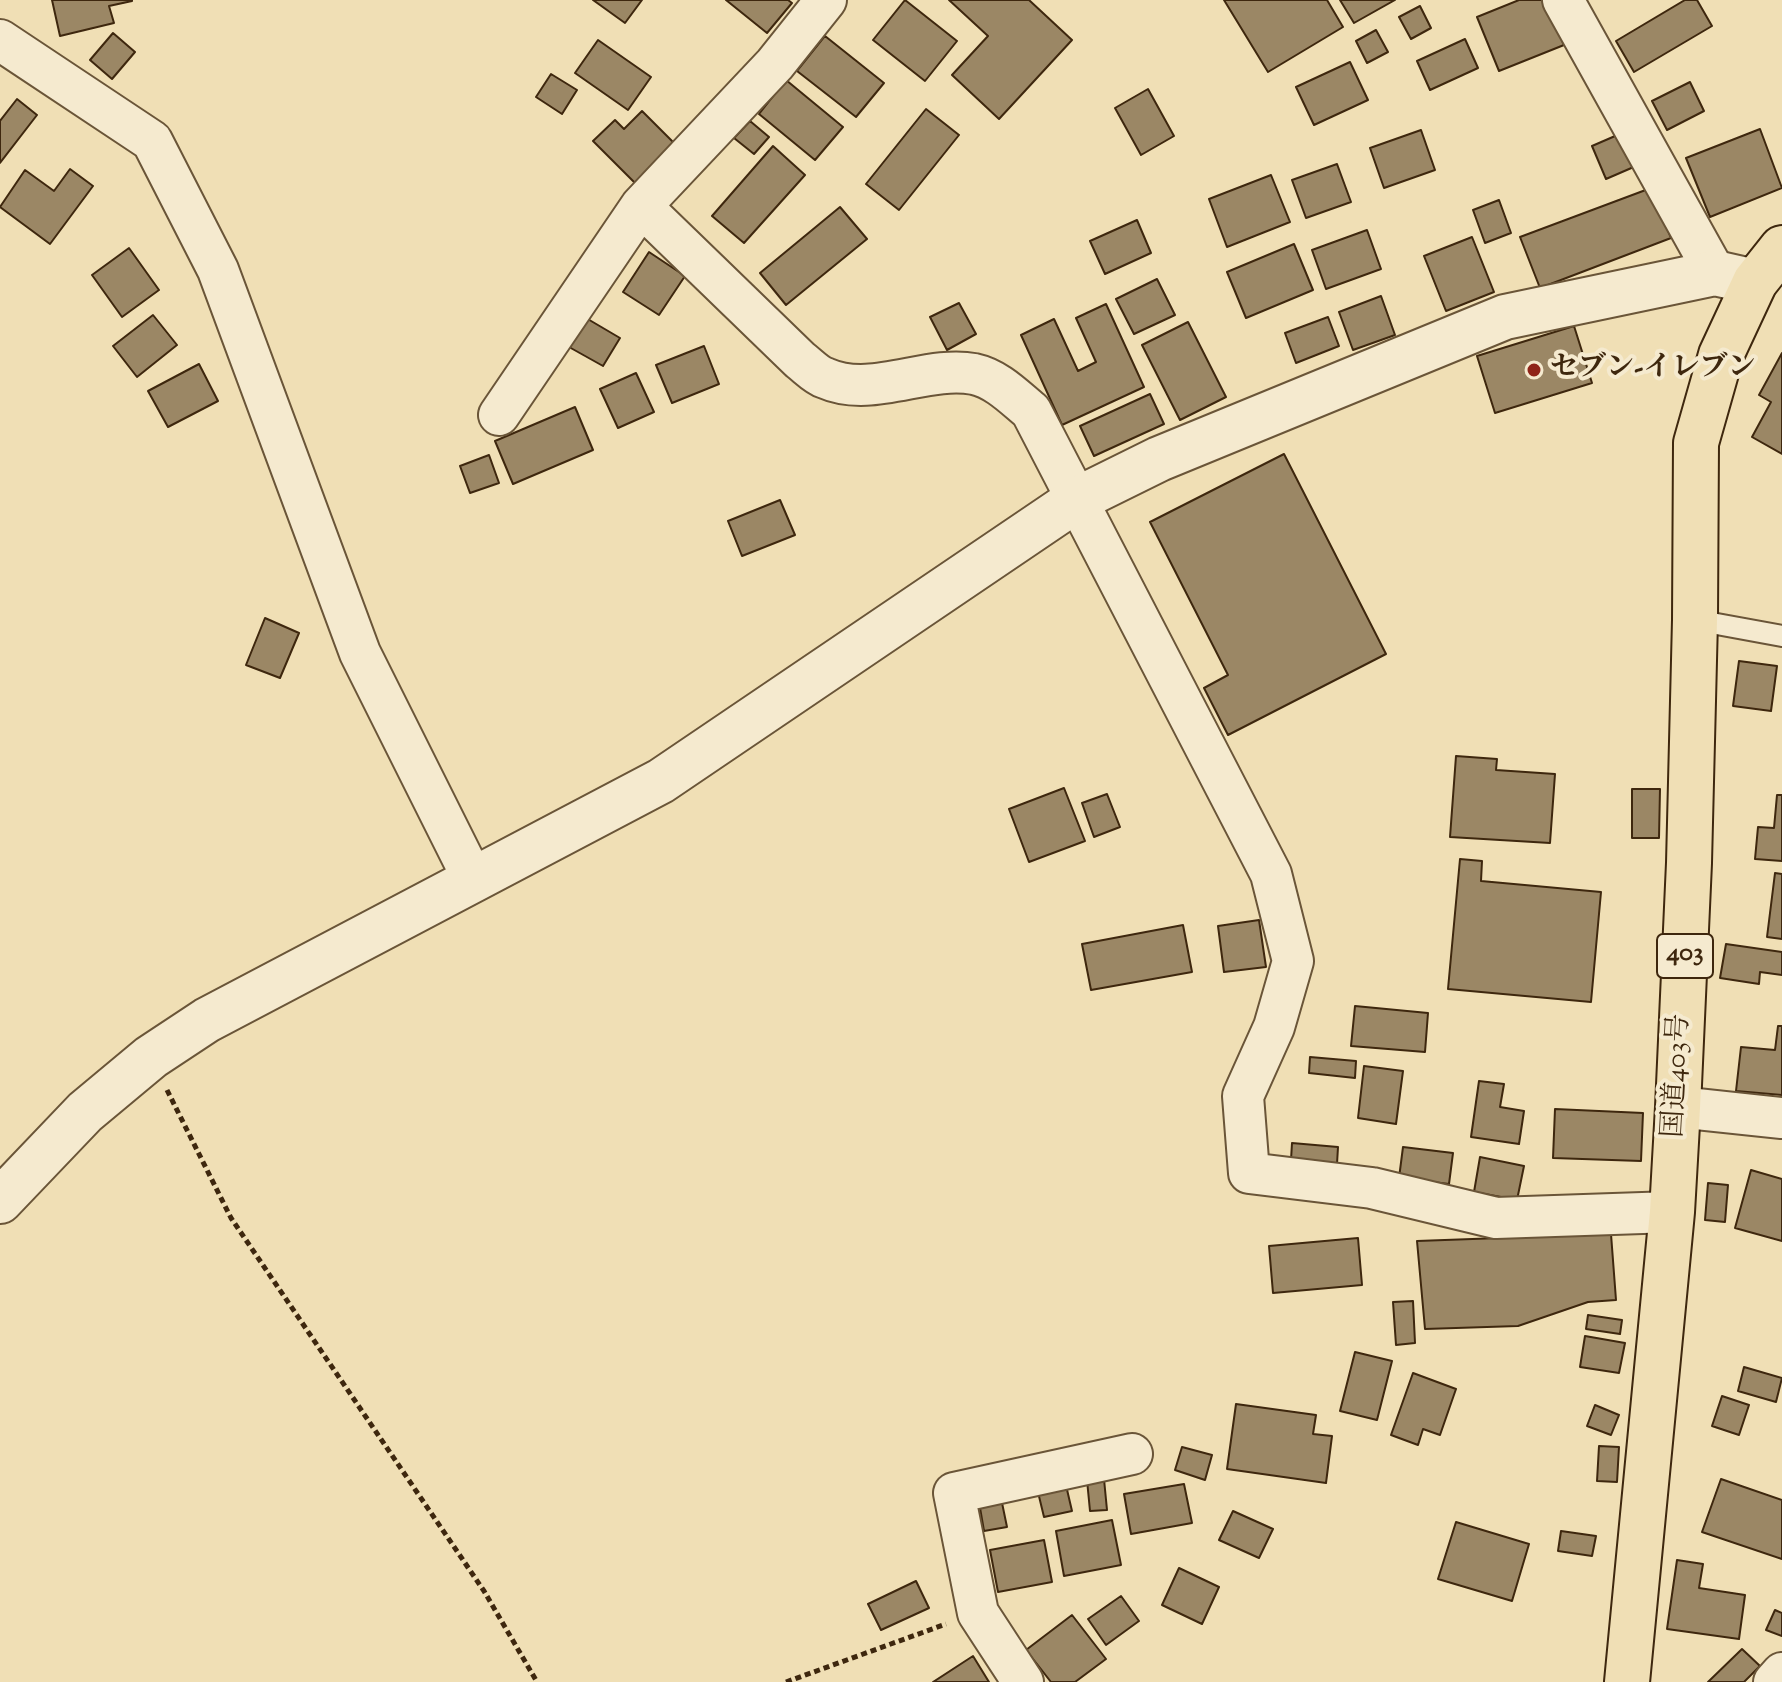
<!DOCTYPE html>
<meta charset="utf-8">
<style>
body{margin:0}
canvas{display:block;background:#f0dfb5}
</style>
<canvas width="1782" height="1682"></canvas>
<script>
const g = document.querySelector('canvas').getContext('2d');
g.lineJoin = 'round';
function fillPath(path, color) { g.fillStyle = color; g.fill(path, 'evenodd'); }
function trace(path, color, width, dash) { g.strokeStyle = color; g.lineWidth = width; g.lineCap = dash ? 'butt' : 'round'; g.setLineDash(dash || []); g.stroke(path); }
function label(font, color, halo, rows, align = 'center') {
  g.font = font + ' "Sorts Mill Goudy","Noto Serif JP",serif'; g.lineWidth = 8; g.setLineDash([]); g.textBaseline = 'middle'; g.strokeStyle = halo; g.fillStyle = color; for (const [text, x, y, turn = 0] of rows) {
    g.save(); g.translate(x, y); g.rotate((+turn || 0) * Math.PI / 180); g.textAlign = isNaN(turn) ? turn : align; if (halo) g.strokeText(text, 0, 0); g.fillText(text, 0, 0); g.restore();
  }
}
const building = new Path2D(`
 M52,0H132V1L109,6L114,23L60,36Z
 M593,0H642L625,23Z
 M726,0H788L792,3L767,33Z
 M905,0L957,41L925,81L873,40Z
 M949,0H1029L1072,40L999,119L952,75L988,36Z
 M1224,0H1327L1343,27L1268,72Z
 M1340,0H1395L1354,23Z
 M1519,0H1545L1564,45L1499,71L1477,17Z
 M1685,0H1697L1712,26L1634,72L1616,41Z
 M1420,6L1431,28L1411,39L1399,17Z
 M1376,30L1388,52L1367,63L1356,41Z
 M113,33L135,52L112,79L90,60Z
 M825,36L884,83L856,117L797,71Z
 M1465,39L1478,68L1430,90L1417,61Z
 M598,40L651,77L628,110L575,73Z
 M1350,62L1368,100L1314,125L1296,87Z
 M551,74L577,90L562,114L536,97Z
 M786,80L843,127L815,160L759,114Z
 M1690,82L1704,111L1667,130L1652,101Z
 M1148,89L1174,136L1141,155L1115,108Z
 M17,99L37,115L0,163V121Z
 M926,109L959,135L899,210L866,184Z
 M642,111L678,147L639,187L593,141L615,120L624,129Z
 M750,121L769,137L754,154L734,138Z
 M1760,129L1782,188L1710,217L1686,158Z
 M1421,130L1435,170L1384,188L1370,148Z
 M1622,133L1636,166L1606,179L1592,146Z
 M773,146L805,175L744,243L712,216Z
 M1337,164L1351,202L1306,218L1292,180Z
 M70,169L93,186L50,244L0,207L25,170L54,191Z
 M1271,175L1290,222L1227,247L1209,199Z
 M1651,188L1671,238L1540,288L1520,237Z
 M1499,200L1511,233L1485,243L1473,210Z
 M840,207L867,239L786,305L760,273Z
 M1137,220L1151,253L1105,274L1090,241Z
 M1367,230L1381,269L1326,289L1312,250Z
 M1472,237L1494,292L1446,311L1424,256Z
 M1294,244L1313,290L1246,318L1227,272Z
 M129,248L159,290L122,317L92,275Z
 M649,252L685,276L659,315L623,292Z
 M1157,279L1175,315L1134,334L1116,299Z
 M1381,296L1395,335L1353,350L1339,312Z
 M959,303L976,334L947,350L930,317Z
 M1106,304L1144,387L1062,425L1021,335L1054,319L1078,371L1096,362L1076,318Z
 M153,315L177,345L137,377L113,346Z
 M1328,317L1339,346L1296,363L1285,333Z
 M586,318L620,338L603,366L569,347Z
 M1188,322L1226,397L1180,420L1142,345Z
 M1574,326L1592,383L1495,413L1477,356Z
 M704,346L719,384L672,403L656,365Z
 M1782,353V454L1752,437L1771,402L1759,395Z
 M199,364L218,401L168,427L148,391Z
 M636,373L654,412L618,428L600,389Z
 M1150,394L1164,424L1094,456L1080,426Z
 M575,407L593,450L513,484L495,441Z
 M1284,454L1386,654L1228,735L1204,688L1228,675L1150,522Z
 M489,455L499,483L470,493L460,466Z
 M780,500L795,535L742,556L728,521Z
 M265,618L299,633L280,678L246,665Z
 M1739,661L1777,666L1771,711L1733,706Z
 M1456,756L1497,759L1496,770L1555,774L1550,843L1450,837Z
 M1064,788L1085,841L1029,862L1009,809Z
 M1632,789H1660L1659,838H1632Z
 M1107,794L1120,827L1094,837L1082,803Z
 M1777,795H1782V861L1755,859L1758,827L1774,828Z
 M1460,859L1482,861L1481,881L1601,892L1591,1002L1448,989Z
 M1775,873L1782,874V939L1767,937Z
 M1259,920L1266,967L1224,972L1218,926Z
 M1183,925L1192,972L1091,990L1082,944Z
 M1726,944L1782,952V975L1760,972L1759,984L1720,978Z
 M1355,1006L1428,1013L1425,1052L1351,1046Z
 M1778,1026H1782V1095L1736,1091L1741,1047L1775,1050Z
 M1310,1057L1356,1061L1355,1078L1309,1073Z
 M1364,1066L1403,1071L1396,1124L1358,1118Z
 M1479,1081L1504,1084L1500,1107L1524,1111L1519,1144L1471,1137Z
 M1555,1109L1643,1113L1641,1161L1553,1158Z
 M1292,1143L1338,1147L1337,1164L1291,1160Z
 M1403,1147L1453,1153L1449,1184L1399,1178Z
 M1480,1157L1524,1166L1517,1200L1474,1192Z
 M1751,1170L1782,1179V1241L1735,1228Z
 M1708,1183L1728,1185L1725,1222L1705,1220Z
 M1611,1234L1616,1300L1588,1302L1518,1326L1425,1329L1417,1241Z
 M1358,1238L1362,1285L1273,1293L1269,1246Z
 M1413,1301L1415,1343L1396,1345L1393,1302Z
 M1588,1315L1622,1320L1620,1334L1586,1329Z
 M1585,1336L1625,1343L1619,1373L1580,1367Z
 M1355,1352L1392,1361L1377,1420L1340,1411Z
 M1744,1367L1782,1378L1776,1402L1738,1391Z
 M1413,1373L1456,1389L1440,1435L1423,1429L1418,1445L1391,1435Z
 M1722,1396L1749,1405L1739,1435L1712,1426Z
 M1236,1404L1316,1415L1313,1434L1332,1436L1326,1483L1227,1469Z
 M1595,1405L1619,1415L1611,1435L1587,1426Z
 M1599,1446L1619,1447L1617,1482L1597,1481Z
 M1182,1447L1212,1455L1205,1480L1175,1470Z
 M1104,1479L1107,1510L1090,1511L1087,1480Z
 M1721,1479L1782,1500V1559L1702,1532Z
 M1065,1481L1072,1511L1044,1517L1037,1488Z
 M1184,1484L1192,1523L1131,1534L1124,1494Z
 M1001,1498L1007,1527L984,1531L979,1502Z
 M1233,1511L1273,1529L1259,1558L1219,1540Z
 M1112,1520L1121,1565L1064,1576L1056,1531Z
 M1456,1522L1529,1544L1512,1601L1438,1579Z
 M1561,1531L1596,1536L1592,1556L1558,1551Z
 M1044,1540L1052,1582L998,1592L990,1550Z
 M1677,1560L1703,1564L1699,1588L1745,1595L1739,1639L1667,1629Z
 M1179,1568L1219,1587L1202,1624L1162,1605Z
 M916,1581L929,1608L881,1630L868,1604Z
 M1121,1596L1139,1621L1106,1645L1088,1619Z
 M1775,1610L1782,1613V1636L1766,1630Z
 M1072,1615L1106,1659L1075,1682H1051L1026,1650Z
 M1742,1649L1760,1666L1744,1682H1708Z
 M973,1656L989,1682H933Z`);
const path = new Path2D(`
 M167,1090L231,1218L484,1591L537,1682
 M786,1682L946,1624`);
const service = new Path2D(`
 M1695,620L1782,636`);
const minor = new Path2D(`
 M1563,0L1715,273
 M0,40L152,141L218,270L360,653L474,881
 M641,206L800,360C808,366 816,375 825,378C872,399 926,365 974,374C997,379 1014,397 1031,411L1271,874L1293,961L1274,1027L1243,1096L1249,1173L1372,1188L1496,1218L1672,1212
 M499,415L641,206L775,64L826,0
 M1678,1107L1782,1118
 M1023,1682L978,1613L954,1493L1132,1454
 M1774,1682L1782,1673`);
const tertiary = new Path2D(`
 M0,1201L85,1112L151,1057L207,1020L661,781L1076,500L1159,459L1505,317L1715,273L1755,282`);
const trunk = new Path2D(`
 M1627,1682L1672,1212L1678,1107L1689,863L1695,620L1696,443L1721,355L1755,282L1782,248`);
const markers = [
 [1534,370,8,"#8f2418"]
];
const shields = [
 [1685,956,56]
];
const shieldNames = [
 ["403",1685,956]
];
const poiNames = [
 ["セブン-イレブン",1550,370]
];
const streetNames = [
 ["国道403号",1679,1076,-87]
];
fillPath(building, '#9b8765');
trace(building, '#3e270e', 2);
trace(service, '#6a5538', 24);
trace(minor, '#6a5538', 44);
trace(tertiary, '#6a5538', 48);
trace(trunk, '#3e270e', 48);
trace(path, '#3e270e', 5, [6, 4]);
trace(service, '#f5eacf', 20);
trace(minor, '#f5eacf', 40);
trace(tertiary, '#f5eacf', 44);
trace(trunk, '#f0dfb5', 44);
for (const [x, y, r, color] of markers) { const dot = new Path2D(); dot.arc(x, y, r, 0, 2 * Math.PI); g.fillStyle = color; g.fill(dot); trace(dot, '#f5eacf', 3); }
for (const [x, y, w] of shields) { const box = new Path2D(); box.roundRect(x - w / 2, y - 22, w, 44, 6); g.fillStyle = '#f5eacf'; g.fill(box); trace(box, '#3e270e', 2); }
label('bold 26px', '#3e270e', null, shieldNames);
label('bold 28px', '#3e270e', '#f5eacf', poiNames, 'left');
label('28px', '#3e270e', '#f5eacf', streetNames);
</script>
